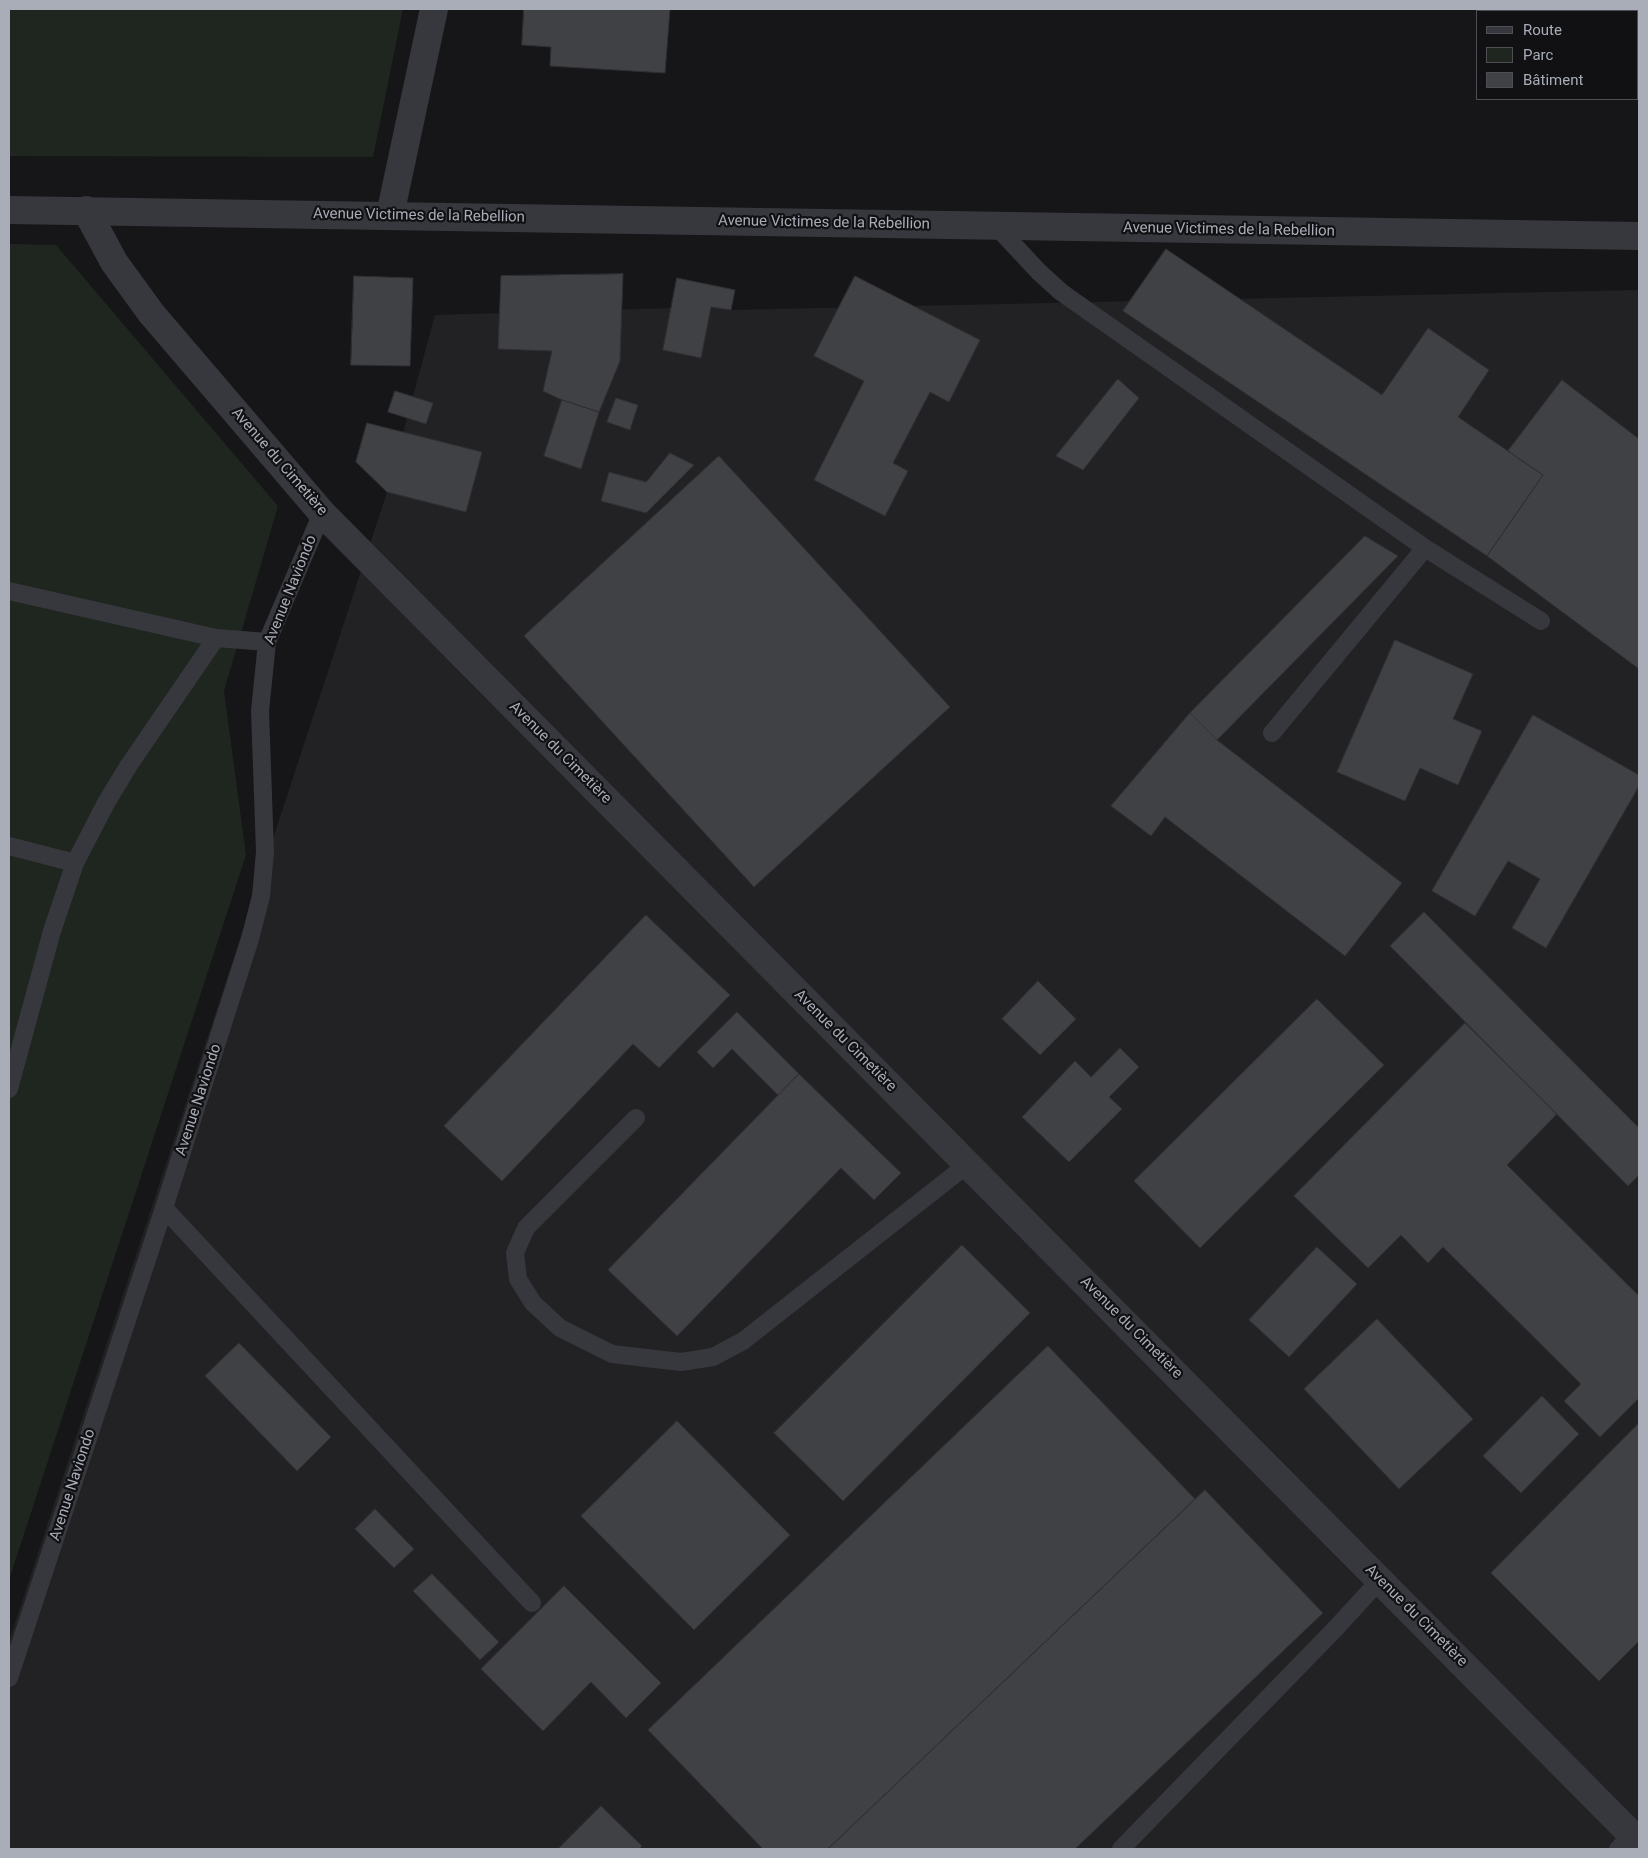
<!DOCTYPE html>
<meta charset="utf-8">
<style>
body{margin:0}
#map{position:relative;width:1648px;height:1858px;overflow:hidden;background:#161618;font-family:Roboto,sans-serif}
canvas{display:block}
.frame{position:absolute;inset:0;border:10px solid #a8adb8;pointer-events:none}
.legend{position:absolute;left:1476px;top:10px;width:162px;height:90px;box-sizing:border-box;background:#111113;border:1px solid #4d4f55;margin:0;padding:6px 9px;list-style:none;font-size:15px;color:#a8adb8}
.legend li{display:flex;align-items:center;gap:10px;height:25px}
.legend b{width:25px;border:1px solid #4d4f55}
</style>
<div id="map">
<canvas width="1648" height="1858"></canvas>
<div class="frame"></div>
<ul class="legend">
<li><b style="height:6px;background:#37383d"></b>Route</li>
<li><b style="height:14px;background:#1e261f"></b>Parc</li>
<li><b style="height:14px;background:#404145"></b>Bâtiment</li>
</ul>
</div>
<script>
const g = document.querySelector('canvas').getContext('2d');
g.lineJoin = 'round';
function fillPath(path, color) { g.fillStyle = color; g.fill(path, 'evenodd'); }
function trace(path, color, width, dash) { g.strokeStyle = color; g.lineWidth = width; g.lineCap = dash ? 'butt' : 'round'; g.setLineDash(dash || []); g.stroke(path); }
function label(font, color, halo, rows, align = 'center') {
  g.font = font + ' Roboto,sans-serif'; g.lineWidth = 4.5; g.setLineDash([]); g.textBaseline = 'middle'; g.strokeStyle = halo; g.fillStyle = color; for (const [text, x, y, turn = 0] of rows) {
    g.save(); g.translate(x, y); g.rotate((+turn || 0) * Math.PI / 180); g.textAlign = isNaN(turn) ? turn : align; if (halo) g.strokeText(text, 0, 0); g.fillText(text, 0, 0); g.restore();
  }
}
const built = new Path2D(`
 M1639,290V1849H9V1641L387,492L435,315L711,307L731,310Z`);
const green = new Path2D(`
 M9,9H403L373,157L9,156Z
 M9,244L56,245L278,506L224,691L246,855L9,1580Z`);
const building = new Path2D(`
 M524,9H670L665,73L550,66L551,47L522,45Z
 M1166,249L1382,395L1428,328L1489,370L1458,417L1543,475L1487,556L1123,311Z
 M623,274L620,361L599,412L562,400L543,391L552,351L498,349L501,276Z
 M354,276L413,278L410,366L351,365Z
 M855,276L980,340L949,402L930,392L893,463L908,471L885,516L814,480L864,381L814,356Z
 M677,278L735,290L731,310L711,307L701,358L663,350Z
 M1118,379L1139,398L1083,470L1056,456Z
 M1562,380L1639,439V669L1487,556L1543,475L1508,451Z
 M395,391L433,403L426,424L388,412Z
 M616,398L638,405L630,430L607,422Z
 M562,400L599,412L581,469L544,456Z
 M367,423L482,452L466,512L387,492L356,462Z
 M670,453L694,465L646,513L601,501L609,472L646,482Z
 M719,456L950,707L754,887L524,636Z
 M1365,536L1398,556L1217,740L1190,713Z
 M1395,640L1473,674L1453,719L1482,731L1458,785L1420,768L1405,801L1337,772Z
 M1190,713L1217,740L1402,883L1345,956L1165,817L1151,836L1111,806Z
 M1533,715L1639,775V786L1546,948L1512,928L1540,879L1508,861L1475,916L1432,891Z
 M1424,912L1638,1127L1639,1126V1175L1628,1186L1390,946Z
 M646,915L730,995L659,1068L633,1044L502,1181L444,1126Z
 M1038,981L1076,1019L1040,1055L1002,1019Z
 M1317,999L1384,1065L1200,1248L1134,1181Z
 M737,1012L799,1074L778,1095L732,1049L713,1068L697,1052Z
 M1465,1023L1557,1114L1507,1165L1639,1296V1398L1600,1437L1564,1401L1581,1384L1443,1247L1428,1263L1401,1235L1368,1268L1294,1196Z
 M1120,1048L1139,1067L1109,1097L1122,1109L1069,1162L1022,1117L1075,1061L1091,1077Z
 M799,1074L901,1173L874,1200L841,1168L677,1336L608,1270Z
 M962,1245L1030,1313L843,1501L774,1433Z
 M1317,1247L1357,1284L1289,1357L1249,1320Z
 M1377,1319L1473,1419L1399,1489L1304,1389Z
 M239,1343L331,1437L297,1471L205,1376Z
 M1048,1346L1195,1499L828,1849H763L648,1730Z
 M1542,1396L1579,1434L1521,1493L1483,1456Z
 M677,1421L790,1535L694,1630L581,1516Z
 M1639,1423V1641L1599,1681L1491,1573Z
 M1205,1490L1323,1613L1075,1849H828Z
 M375,1509L414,1549L394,1568L355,1529Z
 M432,1574L499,1642L480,1660L413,1591Z
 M564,1586L661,1683L626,1718L591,1682L543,1731L481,1669Z
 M601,1806L642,1846L639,1849H558Z`);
const service = new Path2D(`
 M996,226L1039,272L1061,292L1425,548L1541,621
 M9,591L216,638L267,642
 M1272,733L1425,548
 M9,846L75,863
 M9,1089L52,931L75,863L106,803L129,765L216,638
 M636,1118L526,1228L515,1253L518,1279L533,1303L560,1328L612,1354L681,1362L713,1357L743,1341L968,1164
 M164,1208L532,1603
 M9,1678L164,1208L250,939L261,896L265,852L260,711L267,642L322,513
 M1121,1849L1335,1629L1380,1580
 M1618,1849L1632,1835`);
const minor = new Path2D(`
 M86,210L114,262L151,313L322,513L1639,1842
 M390,215L434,9`);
const tertiary = new Path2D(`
 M9,210L1639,236`);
const streetNames = [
 ["Avenue Victimes de la Rebellion",419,216,1],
 ["Avenue Victimes de la Rebellion",824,223,1],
 ["Avenue Victimes de la Rebellion",1229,230,1],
 ["Avenue du Cimetière",279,462,49],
 ["Avenue Naviondo",291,590,-68],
 ["Avenue du Cimetière",560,753,45],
 ["Avenue du Cimetière",845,1041,45],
 ["Avenue Naviondo",199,1100,-72],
 ["Avenue du Cimetière",1131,1328,45],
 ["Avenue Naviondo",73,1485,-72],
 ["Avenue du Cimetière",1416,1616,45]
];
fillPath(built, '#222225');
fillPath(green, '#1e261f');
fillPath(building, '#404145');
trace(building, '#303034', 1);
trace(service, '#37383d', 18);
trace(minor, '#37383d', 28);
trace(tertiary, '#37383d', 28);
label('15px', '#a8adb8', '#111113', streetNames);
</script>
